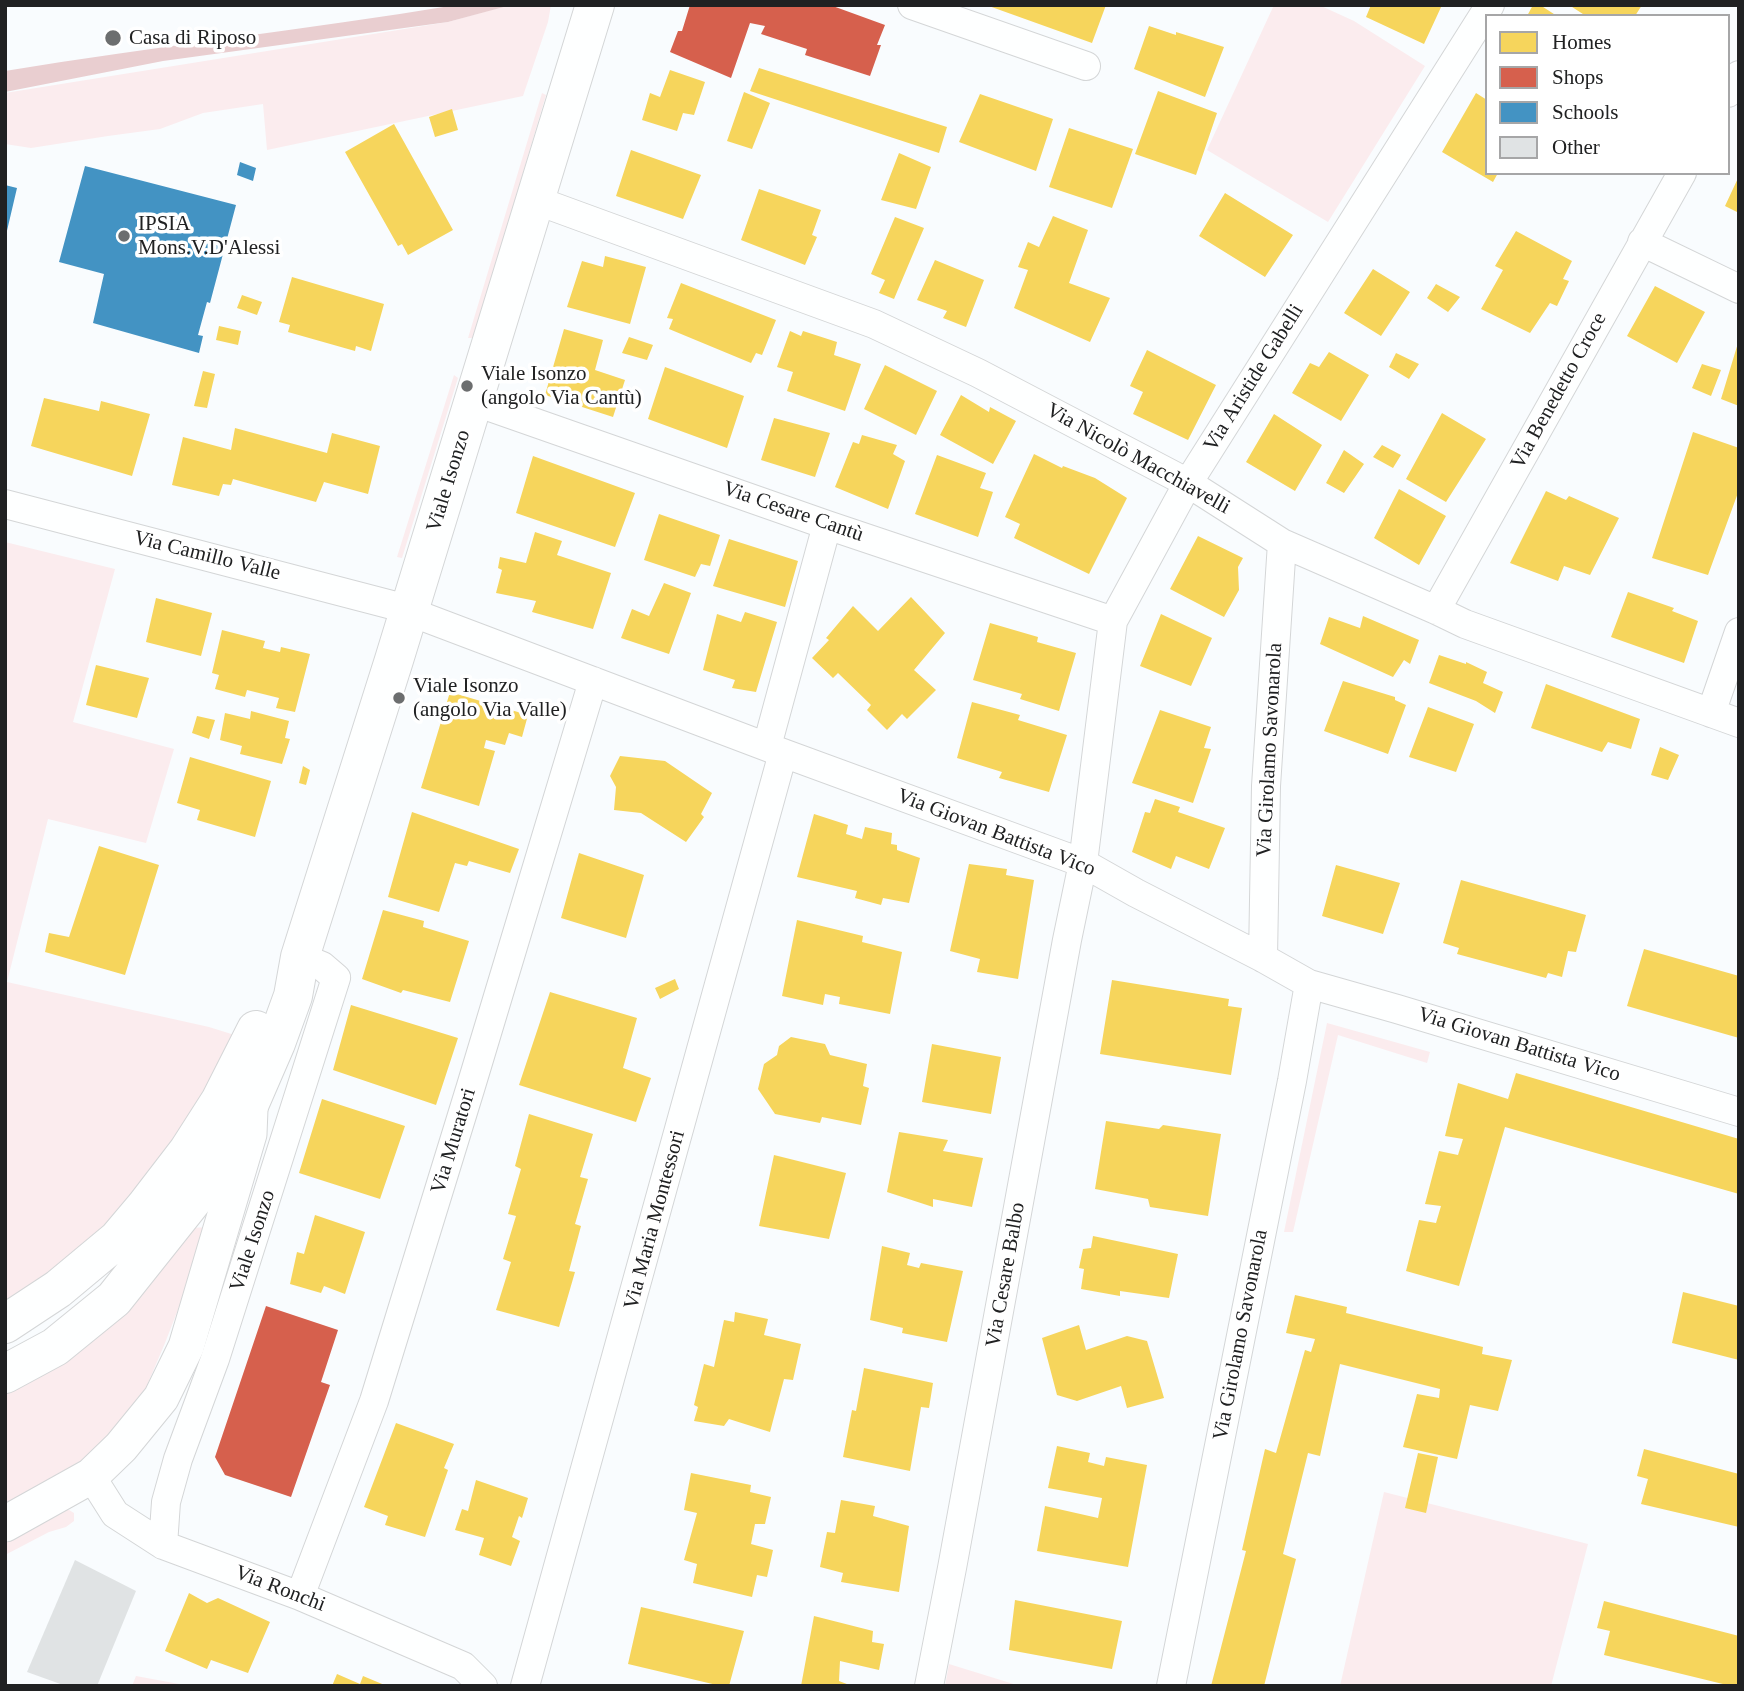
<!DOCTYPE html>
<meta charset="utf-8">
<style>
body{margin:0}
#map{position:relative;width:1744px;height:1691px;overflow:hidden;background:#f9fcfe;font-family:Georgia,serif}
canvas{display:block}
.frame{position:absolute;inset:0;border:7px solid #202122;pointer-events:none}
.legend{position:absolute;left:1485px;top:14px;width:245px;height:161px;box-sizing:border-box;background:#fff;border:2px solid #a6a6a7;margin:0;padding:9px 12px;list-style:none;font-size:21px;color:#202122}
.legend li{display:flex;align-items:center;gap:14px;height:35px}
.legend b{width:35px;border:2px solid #a6a6a7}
</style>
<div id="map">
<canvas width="1744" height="1691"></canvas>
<div class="frame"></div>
<ul class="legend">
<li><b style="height:19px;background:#f6d55c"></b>Homes</li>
<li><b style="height:19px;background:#d6604d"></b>Shops</li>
<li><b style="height:19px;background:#4393c3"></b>Schools</li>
<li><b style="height:19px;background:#e0e3e4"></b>Other</li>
</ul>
</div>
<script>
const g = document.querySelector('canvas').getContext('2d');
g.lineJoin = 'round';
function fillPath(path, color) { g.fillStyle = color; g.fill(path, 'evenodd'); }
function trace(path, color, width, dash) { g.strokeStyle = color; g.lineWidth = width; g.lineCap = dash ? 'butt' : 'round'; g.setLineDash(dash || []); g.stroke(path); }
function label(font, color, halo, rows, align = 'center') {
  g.font = font + ' Georgia,serif'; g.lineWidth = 7; g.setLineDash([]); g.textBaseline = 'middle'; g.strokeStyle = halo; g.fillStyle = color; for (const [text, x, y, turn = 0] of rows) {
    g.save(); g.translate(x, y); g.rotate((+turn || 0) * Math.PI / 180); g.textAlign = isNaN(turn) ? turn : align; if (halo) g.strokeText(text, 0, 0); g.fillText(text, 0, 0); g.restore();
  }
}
const green = new Path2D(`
 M509,5H551L548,22L523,96L267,150L263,104L203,113L160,129L108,136L31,148L5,144V93L448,22Z
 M1274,5H1319L1354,21L1425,66L1328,222L1207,150Z
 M542,93L546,95L474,338H468Z
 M454,375L458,378L402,558L397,557Z
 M5,542L115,569L73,722L174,749L146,843L48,819L7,982L209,1027L241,1037L123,1218L5,1313Z
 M1327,1023L1430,1052L1427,1063L1338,1035L1293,1232H1284Z
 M210,1227L165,1343L140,1402L96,1452L5,1512V1385L190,1228Z
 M1384,1492L1588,1544L1551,1686H1340Z
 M59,1510H69L74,1513V1521L66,1527L49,1532L5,1555V1536Z
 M949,1664L1020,1686H945Z
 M136,1676L190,1686H132Z`);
const water = new Path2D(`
 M456,5H511L448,22L163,61L5,92V71C155,46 306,30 456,5Z`);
const homes = new Path2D(`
 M986,5H1106L1092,43Z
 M1371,5H1442L1424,44L1366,17Z
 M1533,5H1540L1557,16H1527Z
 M1569,5H1642L1635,16H1586Z
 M1149,26L1176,35V32L1224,47L1205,97L1134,69Z
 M759,68L947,127L939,153L750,91Z
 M670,70L705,82L694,115L683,113L677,131L642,120L650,93L660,97Z
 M1158,91L1217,113L1196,175L1135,154Z
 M744,92L770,103L752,149L727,141Z
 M1476,93L1487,100V173H1498L1493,182L1442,152Z
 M980,94L1053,119L1036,171L959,142Z
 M452,109L458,130L435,137L429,117Z
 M394,124L453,230L408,255L402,244L398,246L345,152Z
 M1069,128L1133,149L1112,208L1049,187Z
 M631,150L701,175L683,219L616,196Z
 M899,153L931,167L916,209L881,200Z
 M1739,176V213L1725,206Z
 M759,189L821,210L812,235L817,237L805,265L741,240Z
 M1225,193L1293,235L1265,277L1199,236Z
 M1053,216L1088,230L1069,283L1110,298L1090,342L1014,308L1028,270L1018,267L1028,242L1039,247Z
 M895,217L924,228L894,299L879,293L885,280L871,274Z
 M1516,231L1572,261L1563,279L1569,281L1557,306L1550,303L1530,333L1481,309L1503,270L1495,266Z
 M605,256L646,267L630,324L567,307L582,261L603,267Z
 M935,260L984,280L966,327L943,318L947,311L917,300Z
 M1373,269L1410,292L1381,336L1344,313Z
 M292,277L384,304L371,351L356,346L355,351L288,332L290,325L279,322Z
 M681,283L776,320L762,355L756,353L751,363L669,329L673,319L667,318Z
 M1436,284L1460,297L1448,312L1427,298Z
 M1655,286L1705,312L1677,363L1627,336Z
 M242,295L262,302L257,315L237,308Z
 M219,326L241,331L238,345L216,340Z
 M564,329L603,340L595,370L625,380L613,417L545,395Z
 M790,331L801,336L803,331L837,342L834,355L861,364L845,411L787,391L793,372L777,367Z
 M629,337L653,345L647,360L622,353Z
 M1738,343H1739V406L1721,399Z
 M1147,350L1216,385L1188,440L1133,414L1143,392L1130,386Z
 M1329,352L1369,375L1341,421L1292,393L1310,363L1319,367Z
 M1396,353L1419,364L1409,379L1389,367Z
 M1702,364L1721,370L1711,396L1692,388Z
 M885,365L937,391L916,435L864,409Z
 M665,367L744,396L727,448L648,419Z
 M203,371L215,374L207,408L194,406Z
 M961,395L989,412L990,407L1016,421L993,464L940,435Z
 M44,398L99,411L101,401L150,414L132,476L31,446Z
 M1442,413L1486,439L1446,502L1406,479Z
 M1274,414L1322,445L1295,491L1246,462Z
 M774,418L830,433L815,477L761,460Z
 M235,428L327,453L332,433L380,446L368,494L324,482L316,502L233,479L231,485L223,484L219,496L172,485L183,437L231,450Z
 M1693,432L1739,448V490L1708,575L1652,558Z
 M862,435L897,445L893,454L905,461L888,509L835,487L853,442L859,444Z
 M1382,445L1401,455L1393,468L1373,457Z
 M1344,450L1364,464L1344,493L1326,483Z
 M1034,454L1062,468L1063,466L1095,478L1127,498L1089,574L1014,538L1020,524L1005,517Z
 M937,455L986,473L980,488L993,492L978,537L915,514Z
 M533,456L635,493L615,547L516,513Z
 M1399,489L1446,516L1419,565L1374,538Z
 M1546,491L1566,500L1569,496L1619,518L1590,575L1564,566L1558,581L1510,563Z
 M659,514L720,535L710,566L701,564L695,577L644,560Z
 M535,532L562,541L557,555L611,573L593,629L532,612L536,601L496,593L502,570L498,568L500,557L526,563Z
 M1198,536L1243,558L1238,567L1239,590L1224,617L1170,589Z
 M729,539L798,561L785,607L713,586Z
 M664,583L691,593L669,654L621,638L632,609L649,616Z
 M1628,592L1674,608L1672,611L1698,621L1684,663L1611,637Z
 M911,597L945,633L914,670L936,690L907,719L902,714L887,730L867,710L871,705L838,673L833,678L812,658L829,640L826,638L853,606L878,631Z
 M156,598L212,613L201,656L146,642Z
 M745,612L777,622L756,692L732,688L735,680L703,670L717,614L741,622Z
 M1161,614L1212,638L1191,686L1140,666Z
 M1363,616L1419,640L1410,664L1404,660L1393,677L1320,644L1329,617L1360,628Z
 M990,623L1038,637L1037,642L1076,653L1059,711L1020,699L1022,694L973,680Z
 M222,630L265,641L263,648L280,652L281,647L310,654L295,712L276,708L279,698L247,690L245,697L215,689L219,675L212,673Z
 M1439,655L1466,664V662L1487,672L1483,683L1503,692L1495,713L1476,701L1429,683Z
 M96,665L149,678L137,718L86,705Z
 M1343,681L1395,697V700L1406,705L1388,754L1324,731Z
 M1546,684L1640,719L1631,749L1608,742L1602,752L1531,728Z
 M450,692L528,715L522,737L509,733L505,745L486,740L484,748L495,751L479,806L421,788Z
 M972,702L1020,715L1018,720L1067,735L1049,792L999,778L1002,772L957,758Z
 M1428,707L1474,724L1456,772L1409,757Z
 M1160,710L1211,727L1204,748L1211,749L1193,803L1132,783Z
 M251,711L289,721L285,738L290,739L282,764L240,754L242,746L220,740L225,713L250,719Z
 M197,716L215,720L209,739L192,733Z
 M1660,747L1679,755L1668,780L1651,775Z
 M620,756L665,761L712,793L701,814L704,817L686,842L641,813L614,810L616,787L610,776Z
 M190,757L271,781L255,837L197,820L200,810L177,803Z
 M303,766L310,770L306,785L299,783Z
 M1155,799L1180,807L1178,812L1225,828L1209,869L1176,856L1171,869L1132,852L1145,812L1150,813Z
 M412,812L519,849L510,873L469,861L467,866L455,863L439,912L388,897Z
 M814,814L848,825L846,834L862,839L865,827L892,833L891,844L897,845V850L920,858L909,903L883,898L881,905L855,898L857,891L797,877Z
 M99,846L159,865L125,975L45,952L49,933L69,937Z
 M579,853L644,875L626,938L561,918Z
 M969,864L1007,869L1006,875L1034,880L1018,979L977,972L980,959L950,951Z
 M1336,865L1400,883L1383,934L1322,916Z
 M1461,880L1586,915L1576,952L1568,951L1562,977L1548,973L1546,978L1457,954L1459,948L1443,943Z
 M383,910L424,921L423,927L469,941L450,1002L403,990L401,993L362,979Z
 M797,920L863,936L862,942L902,952L890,1014L839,1004L840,997L825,994L823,1005L782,996Z
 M1644,949L1739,976V1038L1627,1006Z
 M675,979L679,989L660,999L655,988Z
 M1112,980L1229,999L1228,1006L1242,1008L1231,1075L1100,1054Z
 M550,992L637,1018L623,1068L651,1078L636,1122L519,1085Z
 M351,1005L458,1038L436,1105L333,1070Z
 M791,1037L825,1044L830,1055L867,1064L863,1086L869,1088L861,1125L822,1117L820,1123L775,1114L758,1089L764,1064L777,1055L779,1046Z
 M932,1044L1001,1057L991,1114L922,1102Z
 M1516,1073L1739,1139V1194L1505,1127L1459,1286L1406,1271L1419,1220L1436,1223L1441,1206L1425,1204L1439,1151L1458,1155L1463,1139L1445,1136L1458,1083L1508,1099Z
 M322,1099L405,1126L380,1199L299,1173Z
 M529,1114L593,1134L580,1177L588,1179L575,1224L581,1226L569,1271L575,1272L559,1327L496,1310L511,1262L503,1259L516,1216L508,1214L521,1169L515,1166Z
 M1106,1121L1159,1129L1163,1125L1221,1134L1208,1216L1150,1207L1148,1199L1095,1189Z
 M899,1132L948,1140L943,1151L983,1158L972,1207L933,1199V1207L887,1192Z
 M774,1155L846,1173L829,1239L759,1226Z
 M315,1215L365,1232L345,1294L324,1286L321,1293L290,1284L297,1252L304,1254Z
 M1093,1236L1178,1254L1169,1298L1120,1291V1296L1081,1289L1084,1269L1079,1268L1083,1249L1091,1248Z
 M882,1246L910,1253L907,1265L919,1268L921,1263L963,1271L947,1342L902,1333L903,1328L870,1320Z
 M1683,1292L1739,1306V1360L1672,1343Z
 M1295,1295L1347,1307L1346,1313L1483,1347L1482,1354L1512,1360L1498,1411L1470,1405L1457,1459L1403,1447L1417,1394L1439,1398L1440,1389L1340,1364L1320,1456L1308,1453L1283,1554L1296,1559L1264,1686H1211L1246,1551L1242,1550L1265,1449L1276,1453L1305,1350L1311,1352L1315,1339L1286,1333Z
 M735,1312L768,1319L764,1335L801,1344L793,1380L784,1379L770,1432L729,1419L724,1426L694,1421L698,1407L694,1405L704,1364L714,1367L724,1320L734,1322Z
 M1079,1325L1086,1350L1127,1336L1147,1341L1164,1398L1127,1408L1121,1386L1077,1401L1057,1395L1042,1338Z
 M864,1368L933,1383L929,1408L921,1407L910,1471L843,1457L852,1410L856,1411Z
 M396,1423L454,1444L444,1468L448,1470L425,1537L385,1525L388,1516L364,1507Z
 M1057,1446L1090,1453L1088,1462L1104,1466L1106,1457L1147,1465L1128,1567L1037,1551L1045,1506L1098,1518L1102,1498L1048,1488Z
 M1644,1449L1739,1474V1527L1641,1504L1648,1479L1637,1476Z
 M1418,1453L1438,1457L1426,1513L1405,1508Z
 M691,1473L751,1485L750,1492L771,1497L765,1524H755L751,1544L773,1550L767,1577L757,1575L752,1597L693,1583L697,1564L684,1560L697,1513L684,1510Z
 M476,1480L528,1498L522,1518L519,1516L512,1537L520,1541L511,1566L479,1555L484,1538L455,1530L462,1509L468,1511Z
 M841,1500L875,1506L873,1516L909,1526L899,1592L841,1582L843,1573L820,1567L827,1532L835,1533Z
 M189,1593L207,1603L218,1598L270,1622L248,1673L211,1660L207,1669L165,1651Z
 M1015,1600L1122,1621L1112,1669L1009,1650Z
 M1604,1601L1739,1636V1686H1726L1727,1685L1604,1655L1610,1631L1597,1628Z
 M641,1607L744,1631L729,1686H721L628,1664Z
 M814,1616L873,1631L872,1642L884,1644L879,1670L840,1661L839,1681L852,1686H801Z
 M337,1674L360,1684L363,1676L387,1686H332Z`);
const shops = new Path2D(`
 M690,5H830L885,25L877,45H881L870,76L805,55L807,49L761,34L765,26L750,23L731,78L670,52L678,31H682Z
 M266,1306L338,1330L321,1382L330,1385L291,1497L225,1475L215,1457Z`);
const schools = new Path2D(`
 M240,162L256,168L253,181L237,175Z
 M85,166L236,205L210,303L207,302L198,335L203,336L199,353L93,323L104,274L59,262Z
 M5,185L17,188L6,235H5Z`);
const building = new Path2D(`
 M75,1560L136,1591L97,1686H66L27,1672Z`);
const minor = new Path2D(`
 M912,5L1086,66
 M1728,93L1739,75
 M535,200L874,324L978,373L1188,483L1282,543L1436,610L1465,624L1739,723
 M1642,242L1739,289
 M473,401L827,525L1113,621
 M5,504L392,605L783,753L1083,863L1136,893L1263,958L1309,984L1397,1009L1739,1112
 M1436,610L1682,173
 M1711,713L1739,632
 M767,746L827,525
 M1263,958L1266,786L1282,543
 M91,1476L115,1514L163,1545L300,1596L463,1666L483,1686
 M163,1545L166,1502L178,1459L215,1359L336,978L322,966L300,957
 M300,1596L374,1401L471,1086L593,681
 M525,1686L783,753
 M929,1686L952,1568L1067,940L1083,863L1113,621L1188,483L1490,5
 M1171,1686L1292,1081L1309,984`);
const tertiary = new Path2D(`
 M5,1524L91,1476L121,1447L161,1398L186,1347L249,1134L250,1109`);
const secondary = new Path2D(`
 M5,1324L58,1289L118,1239L145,1207L188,1151L220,1101L256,1030
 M5,1374L55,1347L114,1299L196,1196L250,1103L276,1043L293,996L300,957L394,660L595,5`);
const markers = [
 [113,38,9,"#6c6e6f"],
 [124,236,7,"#6c6e6f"],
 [467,386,7,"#6c6e6f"],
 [399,698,7,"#6c6e6f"]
];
const poiNames = [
 ["Casa di Riposo",129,38],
 ["IPSIA",138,224],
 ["Mons.V.D'Alessi",138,248],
 ["Viale Isonzo",481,374],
 ["(angolo Via Cantù)",481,398],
 ["Viale Isonzo",413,686],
 ["(angolo Via Valle)",413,710]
];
const streetNames = [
 ["Via Aristide Gabelli",1254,378,-58],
 ["Via Benedetto Croce",1559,391,-61],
 ["Via Nicolò Macchiavelli",1138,459,29],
 ["Viale Isonzo",449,481,-73],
 ["Via Cesare Cantù",793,512,19],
 ["Via Camillo Valle",207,556,14],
 ["Via Girolamo Savonarola",1270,750,-87],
 ["Via Giovan Battista Vico",996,833,21],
 ["Via Giovan Battista Vico",1519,1045,17],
 ["Via Muratori",454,1141,-73],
 ["Via Maria Montessori",655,1220,-75],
 ["Viale Isonzo",253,1241,-72],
 ["Via Cesare Balbo",1006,1275,-80],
 ["Via Girolamo Savonarola",1241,1335,-79],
 ["Via Ronchi",280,1589,21]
];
fillPath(green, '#fbecee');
fillPath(water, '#e9ced0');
fillPath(homes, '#f6d55c');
fillPath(shops, '#d6604d');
fillPath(schools, '#4393c3');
fillPath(building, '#e0e3e4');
trace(minor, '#d4d6d7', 30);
trace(tertiary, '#d4d6d7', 37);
trace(secondary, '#d4d6d7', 40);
trace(minor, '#feffff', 28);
trace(tertiary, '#feffff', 35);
trace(secondary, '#feffff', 38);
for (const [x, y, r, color] of markers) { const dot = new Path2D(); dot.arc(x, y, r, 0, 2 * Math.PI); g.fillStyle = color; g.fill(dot); trace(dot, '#fff', 2.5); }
label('21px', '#202122', '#fff', poiNames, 'left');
label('21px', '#202122', '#fff', streetNames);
</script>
